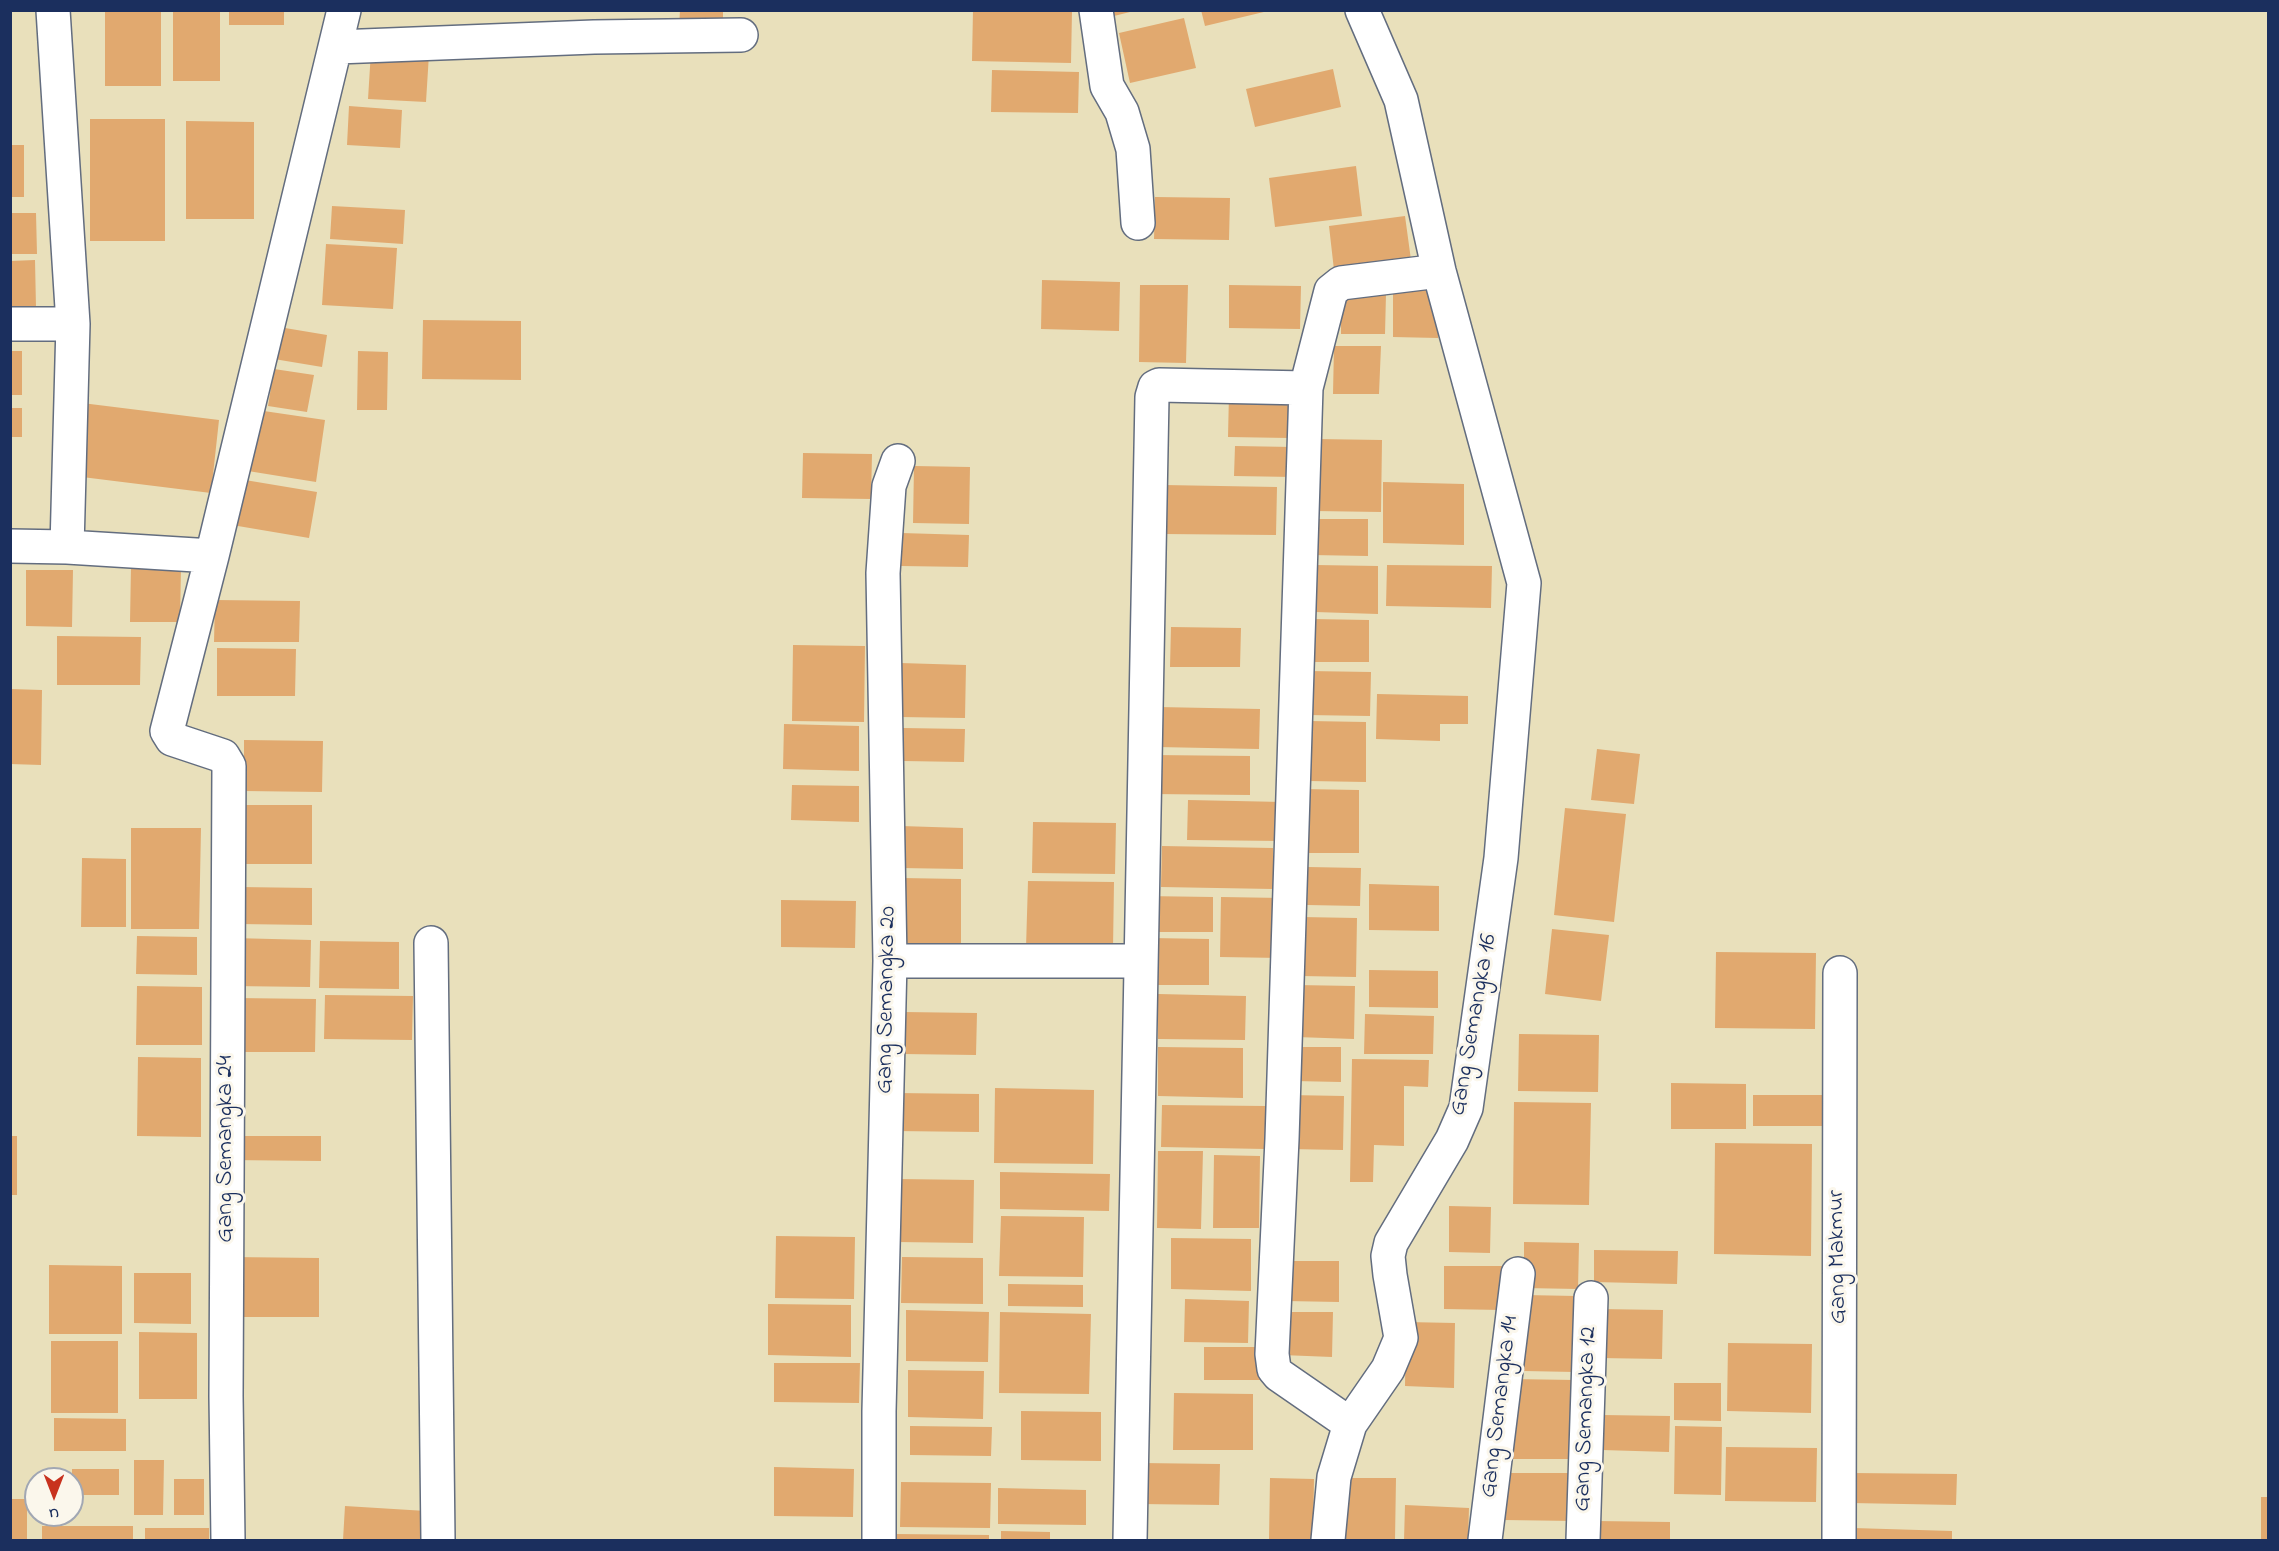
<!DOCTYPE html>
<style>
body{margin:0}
#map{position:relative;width:2279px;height:1551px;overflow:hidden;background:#e9e0bb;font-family:"Indie Flower",sans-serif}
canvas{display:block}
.frame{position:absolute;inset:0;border:12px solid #1b2f5e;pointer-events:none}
.north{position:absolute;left:24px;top:1467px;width:60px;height:60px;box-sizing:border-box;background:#fbf7ec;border:2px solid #a1a7b3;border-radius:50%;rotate:180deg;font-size:16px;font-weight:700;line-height:24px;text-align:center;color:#1b2f5e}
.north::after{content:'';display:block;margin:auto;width:21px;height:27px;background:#c8321e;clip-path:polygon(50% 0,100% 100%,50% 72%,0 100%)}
</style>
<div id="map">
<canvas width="2279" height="1551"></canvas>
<div class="frame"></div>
<div class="north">U</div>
</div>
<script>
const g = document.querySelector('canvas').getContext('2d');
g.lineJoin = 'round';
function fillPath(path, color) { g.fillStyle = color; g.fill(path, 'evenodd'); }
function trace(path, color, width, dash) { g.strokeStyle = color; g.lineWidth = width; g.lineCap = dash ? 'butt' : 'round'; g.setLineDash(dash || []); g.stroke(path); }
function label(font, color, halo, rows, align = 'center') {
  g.font = font + ' "Indie Flower",sans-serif'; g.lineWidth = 6; g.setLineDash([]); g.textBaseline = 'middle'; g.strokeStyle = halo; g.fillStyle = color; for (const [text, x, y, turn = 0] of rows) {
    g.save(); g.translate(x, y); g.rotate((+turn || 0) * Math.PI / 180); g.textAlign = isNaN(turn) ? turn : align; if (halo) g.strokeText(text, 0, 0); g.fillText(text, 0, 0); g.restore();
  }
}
const building = new Path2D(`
 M105,10H161V86H105Z
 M173,10H220V81H173Z
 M229,10H284V25H229Z
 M680,10H723V29L679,28Z
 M973,10L1072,11L1071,63L972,61Z
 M1105,10H1134V11L1106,18Z
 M1201,10H1268V11L1205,26Z
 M1184,18L1196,68L1130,83L1119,33Z
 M371,51L429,54L426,102L368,99Z
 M1333,69L1341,107L1255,127L1246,89Z
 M992,70L1079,72L1078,113L991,112Z
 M349,106L402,110L400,148L347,145Z
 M90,119H165V241H90Z
 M186,121L254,122V219H186Z
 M10,145H24V197H10Z
 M1356,166L1362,216L1275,227L1269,178Z
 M1155,197L1230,198L1229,240L1154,239Z
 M332,206L405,210L403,244L330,239Z
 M10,213H36L37,254H10Z
 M1405,216L1411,260L1334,270L1329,226Z
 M326,244L397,248L393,309L322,305Z
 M35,260L36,308H10V261Z
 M1042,280L1120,282L1119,331L1041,329Z
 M1140,285H1188L1186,363L1139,362Z
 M1229,285L1301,286L1300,329L1229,328Z
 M1393,288L1438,289V338L1393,337Z
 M1341,293L1386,294L1385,334H1341Z
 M423,320L521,321V380L422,379Z
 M273,326L327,335L322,367L268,358Z
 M1334,346H1381L1379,394H1333Z
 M10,351H22V395H10Z
 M358,351L388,352L387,410H357Z
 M274,369L314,375L307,412L268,406Z
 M1229,393L1289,394V438L1228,437Z
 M82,403L219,420L211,493L74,476Z
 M10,408H22V437H10Z
 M257,410L325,420L316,482L248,471Z
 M1316,439L1382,440L1381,512L1315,511Z
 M1235,446L1293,447V477L1234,476Z
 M803,453L872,454L871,499L802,498Z
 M914,466L970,467L969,524L913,523Z
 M239,479L317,492L309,538L232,525Z
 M1383,482L1464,484V545L1383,543Z
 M1164,485L1277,487L1276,535L1163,534Z
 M1311,519H1368V556L1311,555Z
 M901,533L969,535L968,567L901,566Z
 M1316,565L1378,566V614L1315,612Z
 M1387,565L1492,566L1491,608L1386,606Z
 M131,566H181L180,622H130Z
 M26,570H73L72,627L26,626Z
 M215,600L300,601L299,642H214Z
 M1312,619L1369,620V662H1311Z
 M1171,627L1241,628L1240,667H1170Z
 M57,636L141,637L140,685H57Z
 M793,645L865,646L864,722L792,721Z
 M217,648L296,649L295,696H217Z
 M900,663L966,665L965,718L899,717Z
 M1308,671L1371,672L1370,716L1307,715Z
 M10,689L42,690L41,765L10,764Z
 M1377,694L1468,696V724H1440V741L1376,739Z
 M1158,707L1260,709L1259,749L1157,747Z
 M1309,721L1366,722V782L1309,781Z
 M784,724L859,726V771L783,769Z
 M903,728L965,729L964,762L903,761Z
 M244,740L323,741L322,792L244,791Z
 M1597,749L1640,754L1634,804L1591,800Z
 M1153,755L1250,756V795L1152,794Z
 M792,785L859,786V822L791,820Z
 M1302,789L1359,790V853H1301Z
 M1188,800L1283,802L1282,841L1187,840Z
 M244,805H312V864H244Z
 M1565,808L1626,814L1614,922L1554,915Z
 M1033,822L1116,823L1115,874L1032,873Z
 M901,826L963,828V869L900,868Z
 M131,828H201L199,929H131Z
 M1162,846L1273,848V889L1161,887Z
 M82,858L126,859V927H81Z
 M1308,867L1361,868L1360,906L1307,905Z
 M901,878L961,879V947H899Z
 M1028,881L1114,882L1113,949L1026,948Z
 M1369,884L1439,886V931L1369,930Z
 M239,887L312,888V925L239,924Z
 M1144,896L1213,897V932H1144Z
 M1221,897L1283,898L1281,958L1220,957Z
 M781,900L856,901L855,948L781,947Z
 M1301,917L1357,918L1356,977L1301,976Z
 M1552,929L1609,935L1601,1001L1545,994Z
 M137,936L197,937V975L136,974Z
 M233,938L311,940L310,987L232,986Z
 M1151,938L1209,939V985H1150Z
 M320,941L399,942V989L319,988Z
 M1716,952L1816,953L1815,1029L1715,1028Z
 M1369,970L1438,971V1008L1369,1007Z
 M1296,985L1355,986L1354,1039L1296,1037Z
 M137,986L202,987V1045H136Z
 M1158,994L1246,996L1245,1040L1158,1039Z
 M325,995L413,996L412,1040L324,1039Z
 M236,998L316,999L315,1052H235Z
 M904,1012L977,1013L976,1055L903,1054Z
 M1365,1014L1434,1016L1433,1054H1364Z
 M1519,1034L1599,1035L1598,1092L1518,1091Z
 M1158,1047L1243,1048V1098L1158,1096Z
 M1294,1047H1341V1082L1294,1081Z
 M138,1057L201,1058V1137L137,1136Z
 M1352,1059L1429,1060L1428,1087L1404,1086V1146L1374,1145L1373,1182H1350Z
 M1671,1083L1746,1084V1129H1671Z
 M995,1088L1094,1090L1093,1164L994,1163Z
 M896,1093L979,1094V1132L895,1131Z
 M1289,1095L1344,1096L1343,1150L1288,1149Z
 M1753,1095H1823V1126H1753Z
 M1514,1102L1591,1103L1589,1205L1513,1204Z
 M1162,1105L1266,1106L1265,1149L1161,1147Z
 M10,1136H17V1195H10Z
 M229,1136H321V1161L229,1160Z
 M1715,1143L1812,1144L1811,1256L1714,1254Z
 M1158,1151H1203L1201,1229L1157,1228Z
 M1214,1155L1260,1156L1259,1228H1213Z
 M1000,1172L1110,1174L1109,1211L1000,1209Z
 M898,1179L974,1180L973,1243L896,1242Z
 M1449,1206L1491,1207L1490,1253L1449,1252Z
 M1001,1216L1084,1217L1083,1277L999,1276Z
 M776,1236L855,1237L854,1299L775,1298Z
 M1171,1238L1251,1239V1291L1171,1289Z
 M1524,1242L1579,1243L1578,1289L1524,1288Z
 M1594,1250L1678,1251L1677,1284L1594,1282Z
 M231,1257L319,1258V1317H231Z
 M902,1257L983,1258V1304L901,1303Z
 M1286,1261H1339V1302L1286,1301Z
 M49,1265L122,1266V1334H49Z
 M1444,1266H1504L1503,1310L1444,1309Z
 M134,1273H191V1324L134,1323Z
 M1008,1284L1083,1285V1307L1008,1306Z
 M1524,1295L1576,1296L1575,1372L1524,1371Z
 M1185,1299L1249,1301L1248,1343L1184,1342Z
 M768,1304L851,1305V1357L768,1355Z
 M1599,1309L1663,1310L1662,1359L1599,1358Z
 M906,1310L989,1312L988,1362L906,1361Z
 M1000,1312L1091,1314L1089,1394L999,1393Z
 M1283,1312H1333L1332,1357L1282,1355Z
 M1406,1322L1455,1323L1454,1388L1405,1386Z
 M139,1332L197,1333V1399H139Z
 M51,1341H118V1413H51Z
 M1728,1343L1812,1344L1811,1413L1727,1411Z
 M1204,1347H1260V1380H1204Z
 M774,1363H860L859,1403L774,1402Z
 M908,1370L984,1371L983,1419L908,1417Z
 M1511,1379L1575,1380L1574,1459H1510Z
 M1674,1383H1721V1421L1674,1420Z
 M1174,1393L1253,1394V1450H1173Z
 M1021,1411L1101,1412V1461L1021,1460Z
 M1603,1415L1670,1416L1669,1452L1602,1450Z
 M54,1418L126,1419V1451H54Z
 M910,1426L992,1427L991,1456L910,1455Z
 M1675,1426L1722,1427L1721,1495L1674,1494Z
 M1726,1447L1817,1448L1816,1502L1725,1501Z
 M134,1460H164L163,1515H134Z
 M1141,1463L1220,1464L1219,1505L1140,1504Z
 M774,1467L854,1469L853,1517L774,1516Z
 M72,1469H119V1495H72Z
 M1506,1473H1576L1575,1521L1504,1520Z
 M1851,1473L1957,1474L1956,1505L1851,1503Z
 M1270,1478L1314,1479L1313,1540H1269Z
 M1337,1478H1396L1395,1540H1336Z
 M174,1479H204V1515H174Z
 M901,1482L991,1483L990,1528L900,1527Z
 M998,1488L1086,1490V1525L998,1524Z
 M2261,1497H2268V1540H2261Z
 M10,1499H27V1540H10Z
 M1405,1505L1469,1508L1468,1540H1404Z
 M345,1506L426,1511L424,1540H343Z
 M1596,1521L1670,1522V1540H1595Z
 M42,1526H133V1540H42Z
 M145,1528H209V1540H145Z
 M1853,1528L1952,1531V1540H1853Z
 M1001,1531L1050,1532V1540H1001Z
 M896,1534L989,1535V1540H896Z`);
const minor = new Path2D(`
 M1096,10L1107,86L1122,112L1133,149L1138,223
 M337,47L594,37L741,35
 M10,324H73
 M1306,388L1282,1139L1272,1354L1274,1369L1279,1375L1350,1424
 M10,546L67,547L73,324L53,10
 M67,547L212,556
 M431,943L438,1540
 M890,961H1141
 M228,1540L226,1396L229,766L223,756L172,739L167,731L212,556L344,10
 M879,1540V1411L890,961L883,573L889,486L898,461
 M1130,1540L1152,397L1155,387L1159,385L1306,388L1331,291L1341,283L1439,271
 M1328,1540L1334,1477L1350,1424L1388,1369L1401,1338L1390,1275L1388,1256L1391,1243L1452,1140L1466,1108L1501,858L1524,583L1439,271L1401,100L1362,10
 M1485,1540L1518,1274
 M1583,1540L1591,1298
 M1839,1540L1840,973`);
const streetNames = [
 ["Gang Semangka 20",888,1000,-89],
 ["Gang Semangka 16",1475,1025,-80],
 ["Gang Semangka 24",227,1149,-90],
 ["Gang Makmur",1839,1257,-91],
 ["Gang Semangka 14",1501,1407,-83],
 ["Gang Semangka 12",1587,1419,-88]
];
fillPath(building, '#e1a96f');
trace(minor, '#636d7f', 36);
trace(minor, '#fff', 33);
label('24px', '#1b2f5e', '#fbf7ec', streetNames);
</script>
